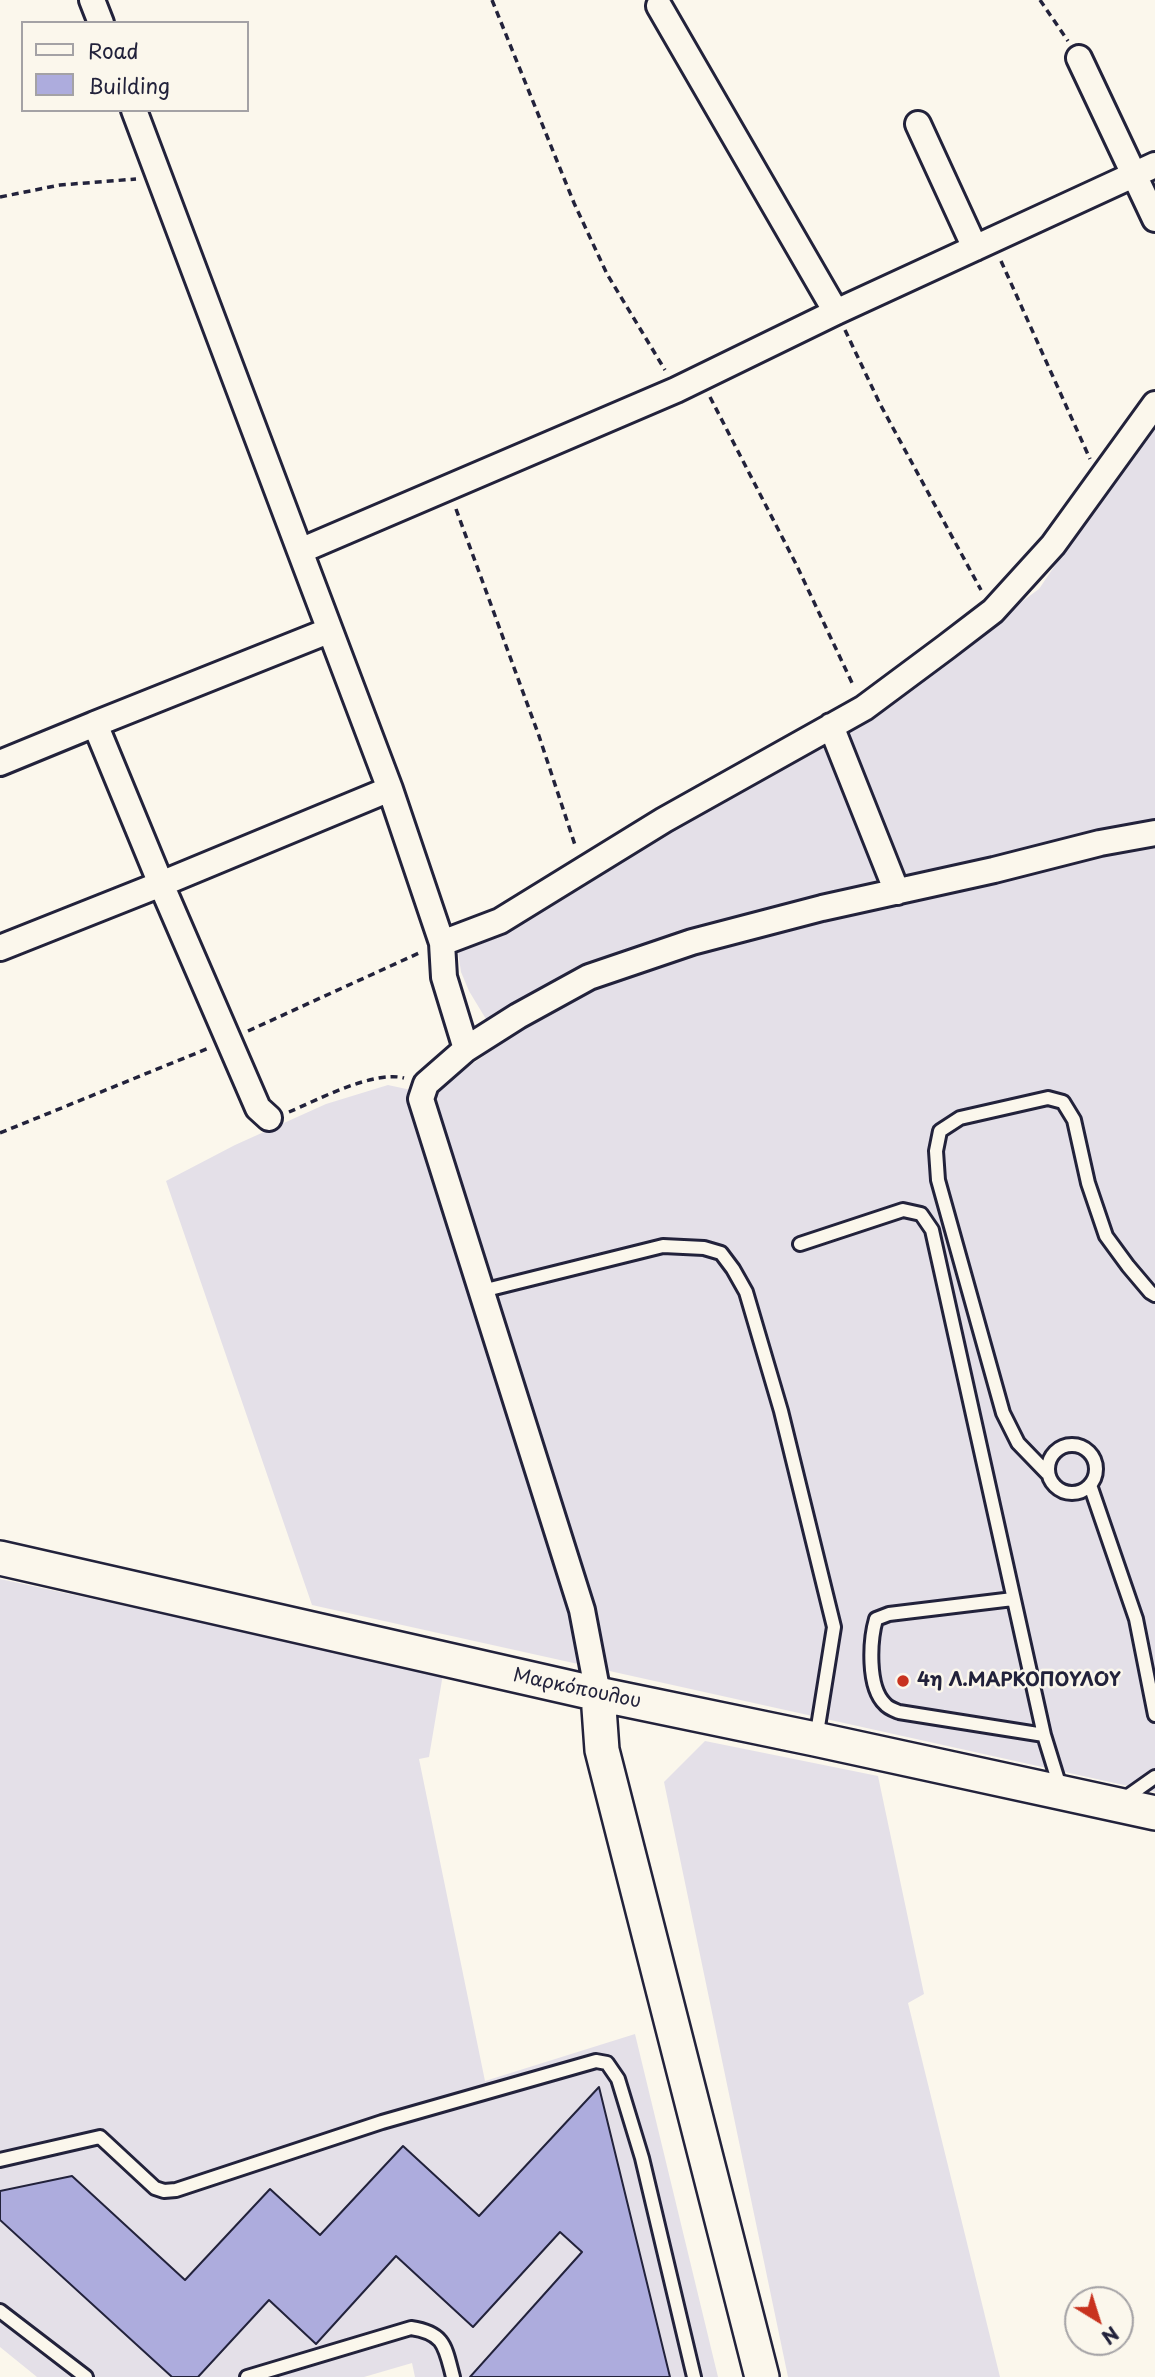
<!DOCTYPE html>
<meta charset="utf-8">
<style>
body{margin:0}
#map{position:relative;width:1155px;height:2377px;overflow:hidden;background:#fbf7ec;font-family:"Playpen Sans",sans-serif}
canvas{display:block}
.legend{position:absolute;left:21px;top:21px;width:228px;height:91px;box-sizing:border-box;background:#fbf7ec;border:2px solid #a4a2a5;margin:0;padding:9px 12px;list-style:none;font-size:21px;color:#22223b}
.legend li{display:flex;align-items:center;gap:14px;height:35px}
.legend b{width:35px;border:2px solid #a4a2a5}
.north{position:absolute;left:1064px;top:2286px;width:70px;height:70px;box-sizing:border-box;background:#fbf7ec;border:2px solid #a4a2a5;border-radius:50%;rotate:142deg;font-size:19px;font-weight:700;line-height:28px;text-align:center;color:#22223b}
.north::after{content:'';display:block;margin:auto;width:24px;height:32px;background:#c8321e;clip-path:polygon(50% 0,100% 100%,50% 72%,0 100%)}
</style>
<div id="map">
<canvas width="1155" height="2377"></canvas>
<ul class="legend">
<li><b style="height:9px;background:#fbf7ec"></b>Road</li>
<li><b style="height:19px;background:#adacdd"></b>Building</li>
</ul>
<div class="north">N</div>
</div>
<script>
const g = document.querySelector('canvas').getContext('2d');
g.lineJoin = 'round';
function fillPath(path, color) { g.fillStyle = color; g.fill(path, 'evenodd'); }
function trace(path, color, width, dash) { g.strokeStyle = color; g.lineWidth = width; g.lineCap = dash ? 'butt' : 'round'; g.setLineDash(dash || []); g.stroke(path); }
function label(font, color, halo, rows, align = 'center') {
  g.font = font + ' "Playpen Sans",sans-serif'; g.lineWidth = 5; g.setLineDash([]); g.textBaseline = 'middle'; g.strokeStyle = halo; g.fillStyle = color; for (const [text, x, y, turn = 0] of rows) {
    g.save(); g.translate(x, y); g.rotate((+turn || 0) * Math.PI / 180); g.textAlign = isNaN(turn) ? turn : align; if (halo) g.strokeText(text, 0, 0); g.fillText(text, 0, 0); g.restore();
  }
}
const built = new Path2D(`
 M1155,417V1792L312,1605L166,1181L235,1145L326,1104L388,1085L411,1090L462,1071L501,1044L469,991L461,972L457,945L873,711L1039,589Z
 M0,1579L443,1674L429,1757L419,1759L485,2081L635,2034L718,2377H415L412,2363L364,2377H37L0,2347Z
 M705,1741L878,1776L924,1994L908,2003L1000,2377H788L664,1782Z`);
const building = new Path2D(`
 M599,2087L670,2377H470L582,2252L560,2232L473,2327L396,2256L316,2344L269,2300L198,2377H172L0,2220V2191L72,2176L185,2280L270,2189L320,2235L403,2146L479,2216Z`);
const path = new Path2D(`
 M492,0L574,203L607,274L665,370
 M1040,0L1068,41
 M0,197L60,185L136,179
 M1001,261L1090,459
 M845,330L880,404L981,590
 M710,397L796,564L854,687
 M456,509L539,736L576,848
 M248,1031L419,953
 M289,1112C317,1100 374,1070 404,1078
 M0,1133L209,1048`);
const lane = new Path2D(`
 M800,1244L903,1210L921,1214L932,1230L1044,1735L1061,1790
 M482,1291L663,1246L704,1248L721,1253L733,1269L746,1292L781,1411L834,1627L816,1739
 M1048 1469a24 24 0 1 1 48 0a24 24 0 1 1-48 0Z
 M1047,1473L1018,1443L1003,1413L938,1180L936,1151L940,1131L960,1118L1048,1098L1063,1102L1074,1120L1088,1183L1106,1236L1128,1266L1150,1292L1155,1295
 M1090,1485L1136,1619L1155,1715
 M1013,1599L889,1614L876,1619C870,1640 867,1687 885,1704C888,1708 894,1710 899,1712L1044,1735
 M1121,1801L1155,1777
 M0,2160L100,2137L155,2188L164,2191L176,2190L382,2122L596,2061L607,2063L618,2079L642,2158L694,2377
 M0,2311L86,2377
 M247,2377L411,2328C445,2333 445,2347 453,2377`);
const street = new Path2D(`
 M92,0L101,23
 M659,6L836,312
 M1079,58L1155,219
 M134,110L300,551
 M918,124L975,248
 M95,724L328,631
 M831,726L897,892
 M0,763L95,724L161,884L258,1108L269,1118
 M390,789L300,551L676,390L836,312L1155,165
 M442,943L500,921L664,820L864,708L946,647L993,611L1053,545L1155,404
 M0,948L161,884L390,789L442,943L444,977L466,1049
 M598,1694L582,1610L421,1099L426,1084L466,1049L518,1016L589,977L692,942L822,908L994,870L1100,843L1155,833`);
const secondary = new Path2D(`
 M0,1558L598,1694L815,1739L1155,1813
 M598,1694L602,1750L762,2377`);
const markers = [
 [903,1681,7,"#c8321e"]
];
const poiNames = [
 ["4η Λ.ΜΑΡΚΟΠΟΥΛΟΥ",917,1681]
];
const streetNames = [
 ["Μαρκόπουλου",577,1689,12]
];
fillPath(built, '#e4e0e8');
fillPath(building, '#adacdd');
trace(building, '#22223b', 2);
trace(lane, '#22223b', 18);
trace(street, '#22223b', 30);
trace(secondary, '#22223b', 38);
trace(path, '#22223b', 3.5, [7, 5]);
trace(lane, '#fbf7ec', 12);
trace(street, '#fbf7ec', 24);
trace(secondary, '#fbf7ec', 33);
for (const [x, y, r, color] of markers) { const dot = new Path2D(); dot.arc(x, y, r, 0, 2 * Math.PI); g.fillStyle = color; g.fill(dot); trace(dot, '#fbf7ec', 2.5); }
label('bold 19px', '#22223b', '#fbf7ec', poiNames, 'left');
label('19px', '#22223b', '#fbf7ec', streetNames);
</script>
